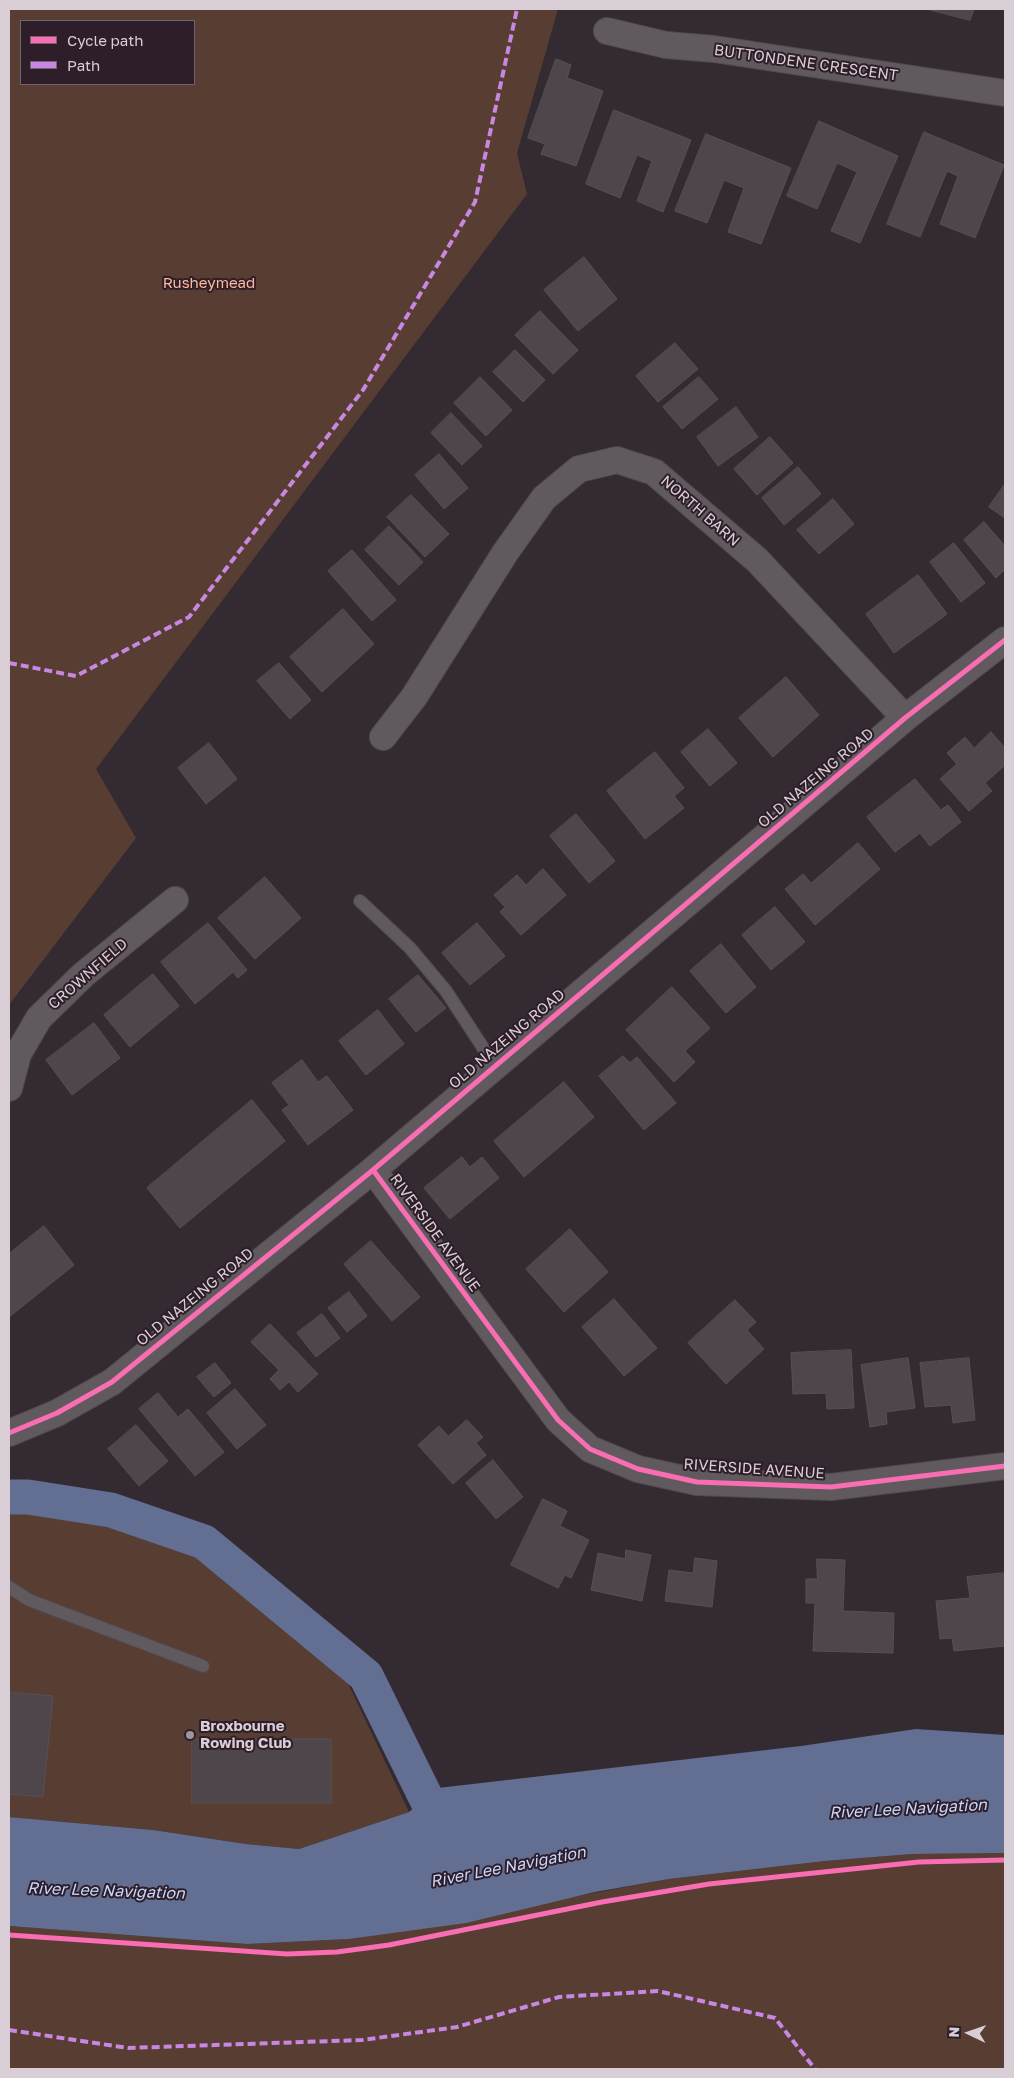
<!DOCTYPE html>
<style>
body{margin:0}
#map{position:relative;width:1014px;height:2078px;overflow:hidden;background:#342b32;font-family:"Golos Text",sans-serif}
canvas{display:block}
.frame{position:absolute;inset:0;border:10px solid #d9ced5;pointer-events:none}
.legend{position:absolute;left:20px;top:20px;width:175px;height:65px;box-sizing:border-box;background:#2e1e29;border:1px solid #72646e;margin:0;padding:6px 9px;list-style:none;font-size:15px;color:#d9ced5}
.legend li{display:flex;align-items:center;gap:10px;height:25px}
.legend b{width:25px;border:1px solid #72646e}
.north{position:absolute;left:944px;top:2008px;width:50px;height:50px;-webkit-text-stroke:4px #2e1e29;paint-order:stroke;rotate:273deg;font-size:14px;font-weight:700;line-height:20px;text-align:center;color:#d9ced5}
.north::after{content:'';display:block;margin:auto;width:18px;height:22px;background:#d9ced5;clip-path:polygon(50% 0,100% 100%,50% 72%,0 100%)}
</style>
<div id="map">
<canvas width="1014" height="2078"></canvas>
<div class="frame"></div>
<ul class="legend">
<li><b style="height:6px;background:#f96db3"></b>Cycle path</li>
<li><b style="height:6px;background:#c787e3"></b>Path</li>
</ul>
<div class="north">N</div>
</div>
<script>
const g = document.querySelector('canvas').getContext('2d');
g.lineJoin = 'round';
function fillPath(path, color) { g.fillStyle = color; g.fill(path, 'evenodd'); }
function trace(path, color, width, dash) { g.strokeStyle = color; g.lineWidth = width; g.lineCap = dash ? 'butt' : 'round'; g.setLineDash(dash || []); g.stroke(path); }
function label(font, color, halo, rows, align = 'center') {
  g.font = font + ' "Golos Text",sans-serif'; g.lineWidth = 4; g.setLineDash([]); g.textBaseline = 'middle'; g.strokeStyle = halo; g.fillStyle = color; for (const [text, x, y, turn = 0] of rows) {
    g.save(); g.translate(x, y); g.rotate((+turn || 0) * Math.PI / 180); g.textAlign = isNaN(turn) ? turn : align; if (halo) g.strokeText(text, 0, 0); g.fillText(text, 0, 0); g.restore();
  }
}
const green = new Path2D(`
 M9,9H558L517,153L527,194L96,769L136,838L9,1005ZM21,21H194V84H21Z
 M37,1507L102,1521L173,1542L232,1576L345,1677L409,1812L299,1849L246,1844L153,1830L9,1817V1508Z
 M1005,1853V2069H9V1926L247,1944L349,1939L669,1879L825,1861L912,1854Z`);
const water = new Path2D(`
 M916,1729L1005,1735V1853L912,1854L825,1861L669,1879L595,1892L466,1923L349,1939L247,1944L9,1926V1817L153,1830L246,1844L299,1849L409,1812L438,1788L801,1746Z`);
const canal = new Path2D(`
 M9,1497H28L111,1510L204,1542L366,1676L434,1814L440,1844`);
const building = new Path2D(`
 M927,9H974L970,20Z
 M556,59L571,65L567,78L603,91L576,166L541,154L545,144L528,138Z
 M614,110L691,140L663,212L637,201L652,161L637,155L620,198L586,184Z
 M819,121L898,156L860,243L831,231L857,172L837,163L817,209L787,196Z
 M924,132L1004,165L975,238L940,224L958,176L947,171L920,237L887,224Z
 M706,134L791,168L761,244L728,232L744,188L724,180L707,223L675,211Z
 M584,257L617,299L578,331L544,290Z
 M540,311L578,350L553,374L515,335Z
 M675,343L698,369L658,402L636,376Z
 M515,350L545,380L523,402L493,372Z
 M480,377L512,410L486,436L454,403Z
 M699,377L718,399L682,429L663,407Z
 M736,407L758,437L718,466L697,437Z
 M451,413L482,446L462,465L431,433Z
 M770,437L793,463L757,495L734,469Z
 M439,454L468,488L444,509L415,475Z
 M798,467L821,494L784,525L762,498Z
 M1005,484V518L989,507Z
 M411,495L449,534L425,557L387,517Z
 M833,499L854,524L819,554L797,530Z
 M984,522L1005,546V569L996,578L964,540Z
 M389,526L423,562L399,585L365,550Z
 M954,543L985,583L961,602L930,562Z
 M352,550L396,600L372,621L328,571Z
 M918,575L947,614L894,653L866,614Z
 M343,609L374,644L322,692L290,657Z
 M279,663L311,700L290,719L257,681Z
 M786,677L819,715L773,757L739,718Z
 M708,729L737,763L710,786L681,752Z
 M991,732L1005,748V765L985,783L992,791L969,811L940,779L957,764L947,753L965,737L974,748Z
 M209,743L237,779L206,804L178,768Z
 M655,752L684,788L674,796L684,808L645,839L607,791Z
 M915,779L941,810L948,805L961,822L930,846L920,833L895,852L867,817Z
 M576,814L615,861L589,883L550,836Z
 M858,843L880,869L815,925L785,889L803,874L811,883Z
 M543,869L566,895L521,935L500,912L505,907L494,895L517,875L526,885Z
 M265,877L301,918L255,959L218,918Z
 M775,907L805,942L771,970L742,935Z
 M208,923L247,970L238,978L233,972L195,1004L161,962Z
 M477,923L505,956L470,985L442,953Z
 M721,944L756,987L726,1013L690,971Z
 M153,974L179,1006L130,1047L104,1015Z
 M418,975L446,1008L416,1032L389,999Z
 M672,987L710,1028L685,1051L695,1062L674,1082L626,1030Z
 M378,1010L404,1044L366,1075L339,1041Z
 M94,1023L120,1058L72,1095L46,1060Z
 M623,1056L630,1063L637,1057L676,1103L644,1130L599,1076Z
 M302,1060L318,1082L327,1076L353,1110L308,1145L282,1110L289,1105L272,1083Z
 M564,1082L594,1117L524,1177L494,1141Z
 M252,1100L285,1141L180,1228L147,1188Z
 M462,1157L470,1167L482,1157L499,1178L450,1219L424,1188Z
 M44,1226L74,1265L9,1317V1254Z
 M570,1229L608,1272L564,1312L526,1269Z
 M371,1241L420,1297L392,1321L344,1264Z
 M349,1292L367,1316L347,1332L328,1308Z
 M614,1299L657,1348L624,1376L582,1327Z
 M735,1300L756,1322L747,1330L764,1349L726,1384L688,1343Z
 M322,1314L340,1338L316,1357L297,1333Z
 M270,1324L318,1374L298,1392L289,1382L280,1390L270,1379L279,1370L251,1342Z
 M851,1350L854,1408L827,1409L826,1393L793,1394L791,1353Z
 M908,1358L915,1408L886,1412L887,1424L870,1427L861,1365Z
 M969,1358L975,1420L953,1423L951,1405L925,1407L920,1363Z
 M215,1363L231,1383L214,1397L197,1377Z
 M235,1389L266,1425L237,1449L207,1413Z
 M158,1393L178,1417L188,1409L224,1452L195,1476L139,1409Z
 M467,1420L483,1437L476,1443L486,1455L453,1484L418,1445L439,1426L448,1436Z
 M136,1425L168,1461L139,1486L108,1449Z
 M493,1460L523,1497L496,1519L466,1483Z
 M543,1499L567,1511L560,1526L589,1540L571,1578L565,1575L558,1588L511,1565Z
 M626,1550L651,1555L642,1601L591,1590L598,1553L625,1559Z
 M695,1558L717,1561L712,1607L665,1601L669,1570L693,1573Z
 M817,1559L845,1560L843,1611L894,1613L893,1653L813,1651L815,1603H806V1579H817Z
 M1005,1573V1646L954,1651L952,1638L940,1639L936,1601L970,1598L967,1577Z
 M9,1692L53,1696L43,1797L9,1794Z
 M192,1739H331V1803H192Z`);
const lane = new Path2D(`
 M360,901L410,948L446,991L495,1066
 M9,1587L29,1600L203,1666`);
const street = new Path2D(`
 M607,31L666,45L714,49L1005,93
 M383,737L414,697L505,553L544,498L579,469L617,460L654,472L757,560L905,718
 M9,1088L18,1054L39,1018L83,975L175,900
 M373,1170L558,1420L590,1449L638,1469L697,1482L831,1487L1005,1466
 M9,1433L57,1413L112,1382L373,1170L905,718L1005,640`);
const quiet = new Path2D(`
 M9,663L76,676L189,617L363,390L475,202L517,9
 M9,2030L128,2048L362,2040L457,2027L559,1997L658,1991L775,2018L815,2069`);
const cycleway = new Path2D(`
 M373,1170L558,1420L590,1449L638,1469L697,1482L831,1487L1005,1466
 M9,1433L57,1413L112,1382L373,1170L905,718L1005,640
 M9,1935L287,1954L337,1952L389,1945L602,1902L709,1884L919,1862L1005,1860`);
const markers = [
 [190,1735,5,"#9f959c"]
];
const streetNames = [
 ["BUTTONDENE CRESCENT",806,63,8],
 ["NORTH BARN",700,511,41],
 ["OLD NAZEING ROAD",816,778,-40],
 ["CROWNFIELD",88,974,-41],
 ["OLD NAZEING ROAD",507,1039,-40],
 ["RIVERSIDE AVENUE",435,1233,54],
 ["OLD NAZEING ROAD",195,1297,-39],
 ["RIVERSIDE AVENUE",754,1469,4]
];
const parkNames = [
 ["Rusheymead",209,283]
];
const poiNames = [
 ["Broxbourne",200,1726],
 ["Rowing Club",200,1743]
];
const waterNames = [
 ["River Lee Navigation",908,1809,-3],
 ["River Lee Navigation",508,1867,-11],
 ["River Lee Navigation",106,1891,2]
];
fillPath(green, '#573d32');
fillPath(water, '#626e92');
trace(canal, '#626e92', 35);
fillPath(building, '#4e464a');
trace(building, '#584f53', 1);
trace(lane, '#51494e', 14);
trace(street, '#51494e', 28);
trace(lane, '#60595e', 12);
trace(street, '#60595e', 26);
trace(quiet, '#c787e3', 4, [8, 4]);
trace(cycleway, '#f96db3', 5);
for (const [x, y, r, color] of markers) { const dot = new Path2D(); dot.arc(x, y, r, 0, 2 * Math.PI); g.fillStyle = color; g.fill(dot); trace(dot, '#2e1e29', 2); }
label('15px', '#d9ced5', '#2e1e29', streetNames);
label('15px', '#fdb998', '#2e1e29', parkNames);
label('bold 15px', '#d9ced5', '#2e1e29', poiNames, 'left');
label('italic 16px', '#c7d7fc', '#2e1e29', waterNames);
</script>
